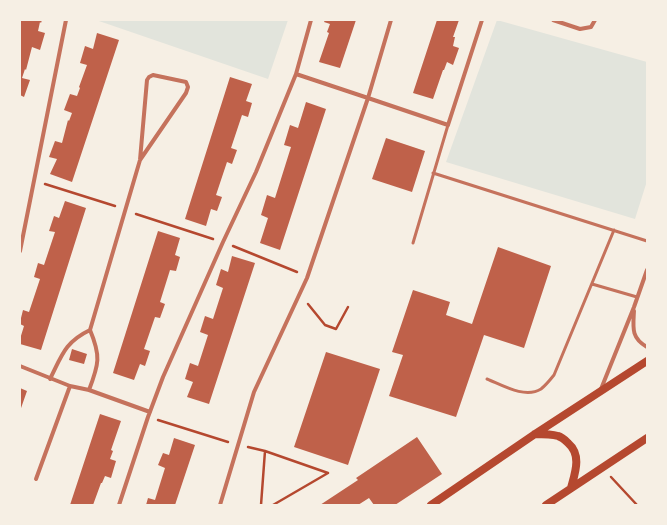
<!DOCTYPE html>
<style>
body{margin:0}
#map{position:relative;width:667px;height:525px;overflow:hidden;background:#f6efe4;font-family:Inter,sans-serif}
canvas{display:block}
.frame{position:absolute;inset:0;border:21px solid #f6efe4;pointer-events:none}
</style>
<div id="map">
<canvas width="667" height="525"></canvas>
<div class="frame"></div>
</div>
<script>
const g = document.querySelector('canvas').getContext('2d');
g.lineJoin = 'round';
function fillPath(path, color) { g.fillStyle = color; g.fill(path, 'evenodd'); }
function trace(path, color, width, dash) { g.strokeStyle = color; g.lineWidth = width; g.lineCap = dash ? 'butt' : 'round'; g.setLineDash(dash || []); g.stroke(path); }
const green = new Path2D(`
 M96,20H288L268,79Z
 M497,20L647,62V181L635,219L446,162Z`);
const building = new Path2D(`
 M20,20H42L41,23L40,22L38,31L45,33L40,50L32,47L26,70L25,69L22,78L30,80L24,97L20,95Z
 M325,20H356L340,68L319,62L329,33L327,32L330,24L324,22Z
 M437,20H459L453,37H455L453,46L459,48L453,65L447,62L444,70H443L433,99L413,93Z
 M97,33L119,40L72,182L50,174L57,159L49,157L55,141L62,143L68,120L69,121L72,113L64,110L70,94L77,96L80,88L79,87L87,65L80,63L85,46L93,49Z
 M230,77L252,84L246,101L252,103L248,117L242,115L231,148L237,150L232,164L227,162L216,195L222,197L217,211L211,209L206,226L185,219Z
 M306,102L326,109L280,250L260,243L268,218L261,215L267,195L275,198L291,147L284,145L290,125L298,128Z
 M386,138L425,151L412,192L372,179Z
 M65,201L86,208L41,350L20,344V339L24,326L20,324V322L23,310L29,312L40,279L34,277L38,263L44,265L55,232L49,231L54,216L59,218Z
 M158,231L180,238L175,255L180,257L176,271L170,270L160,302L165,304L160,318L155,317L144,349L150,351L145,366L140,364L134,380L113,373Z
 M498,247L551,266L524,348L484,335L456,417L389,396L403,355L392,352L413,290L450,302L446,315L472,324Z
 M232,256L255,263L209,404L187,397L193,382L185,379L190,363L198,366L208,335L200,332L205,316L213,319L223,288L216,285L221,269L228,272Z
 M72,349L87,354L84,364L69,360Z
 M326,352L380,369L348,465L294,447Z
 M20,388L27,391L20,411Z
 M100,414L121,421L111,450L113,451L110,459L116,461L111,478L105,476L102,483H101L93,505H70Z
 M417,437L442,474L395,505H374L369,498L358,505H320L358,480L356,478Z
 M174,438L195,445L175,505H146L148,498L155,500L165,468L158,465L163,453L169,455Z`);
const path = new Path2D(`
 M45,184L115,206
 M136,214L213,239
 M233,246L297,272
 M308,304L325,325L336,329L348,307
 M158,420L228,442
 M248,447L265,451L328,473L273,505
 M611,477L637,505
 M261,505L265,451`);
const service = new Path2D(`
 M433,173L647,241
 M413,243L448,125
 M592,284L637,297
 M487,379C502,385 525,399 541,389C546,385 550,380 554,375L614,230`);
const minor = new Path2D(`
 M391,20L368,98L448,125L482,20
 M553,20L580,29L591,27L595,20
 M20,251L66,20
 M634,311C633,328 631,338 647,347
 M20,366L70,386L89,390L150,412
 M50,379C62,355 65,342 90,330
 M601,389L634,307L647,270
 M89,390C99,364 101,356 90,330L140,160L147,80L149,77L153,75L186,82L188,87L186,93L140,160
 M36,479L70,386
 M119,505L148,417L163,377L223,242L256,172L296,74L311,20
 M220,505L254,392L307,278L368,98L296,74`);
const secondary = new Path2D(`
 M535,434C543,434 551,434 558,436C562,437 565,440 568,443C582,455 575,473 571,488
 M431,505L535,434L647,361
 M546,505L647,438`);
fillPath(green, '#e2e4dc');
fillPath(building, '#bf614a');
trace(path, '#b5482f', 2.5);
trace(service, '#c5725c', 3);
trace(minor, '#c5725c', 4);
trace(secondary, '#b5482f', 8);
</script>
